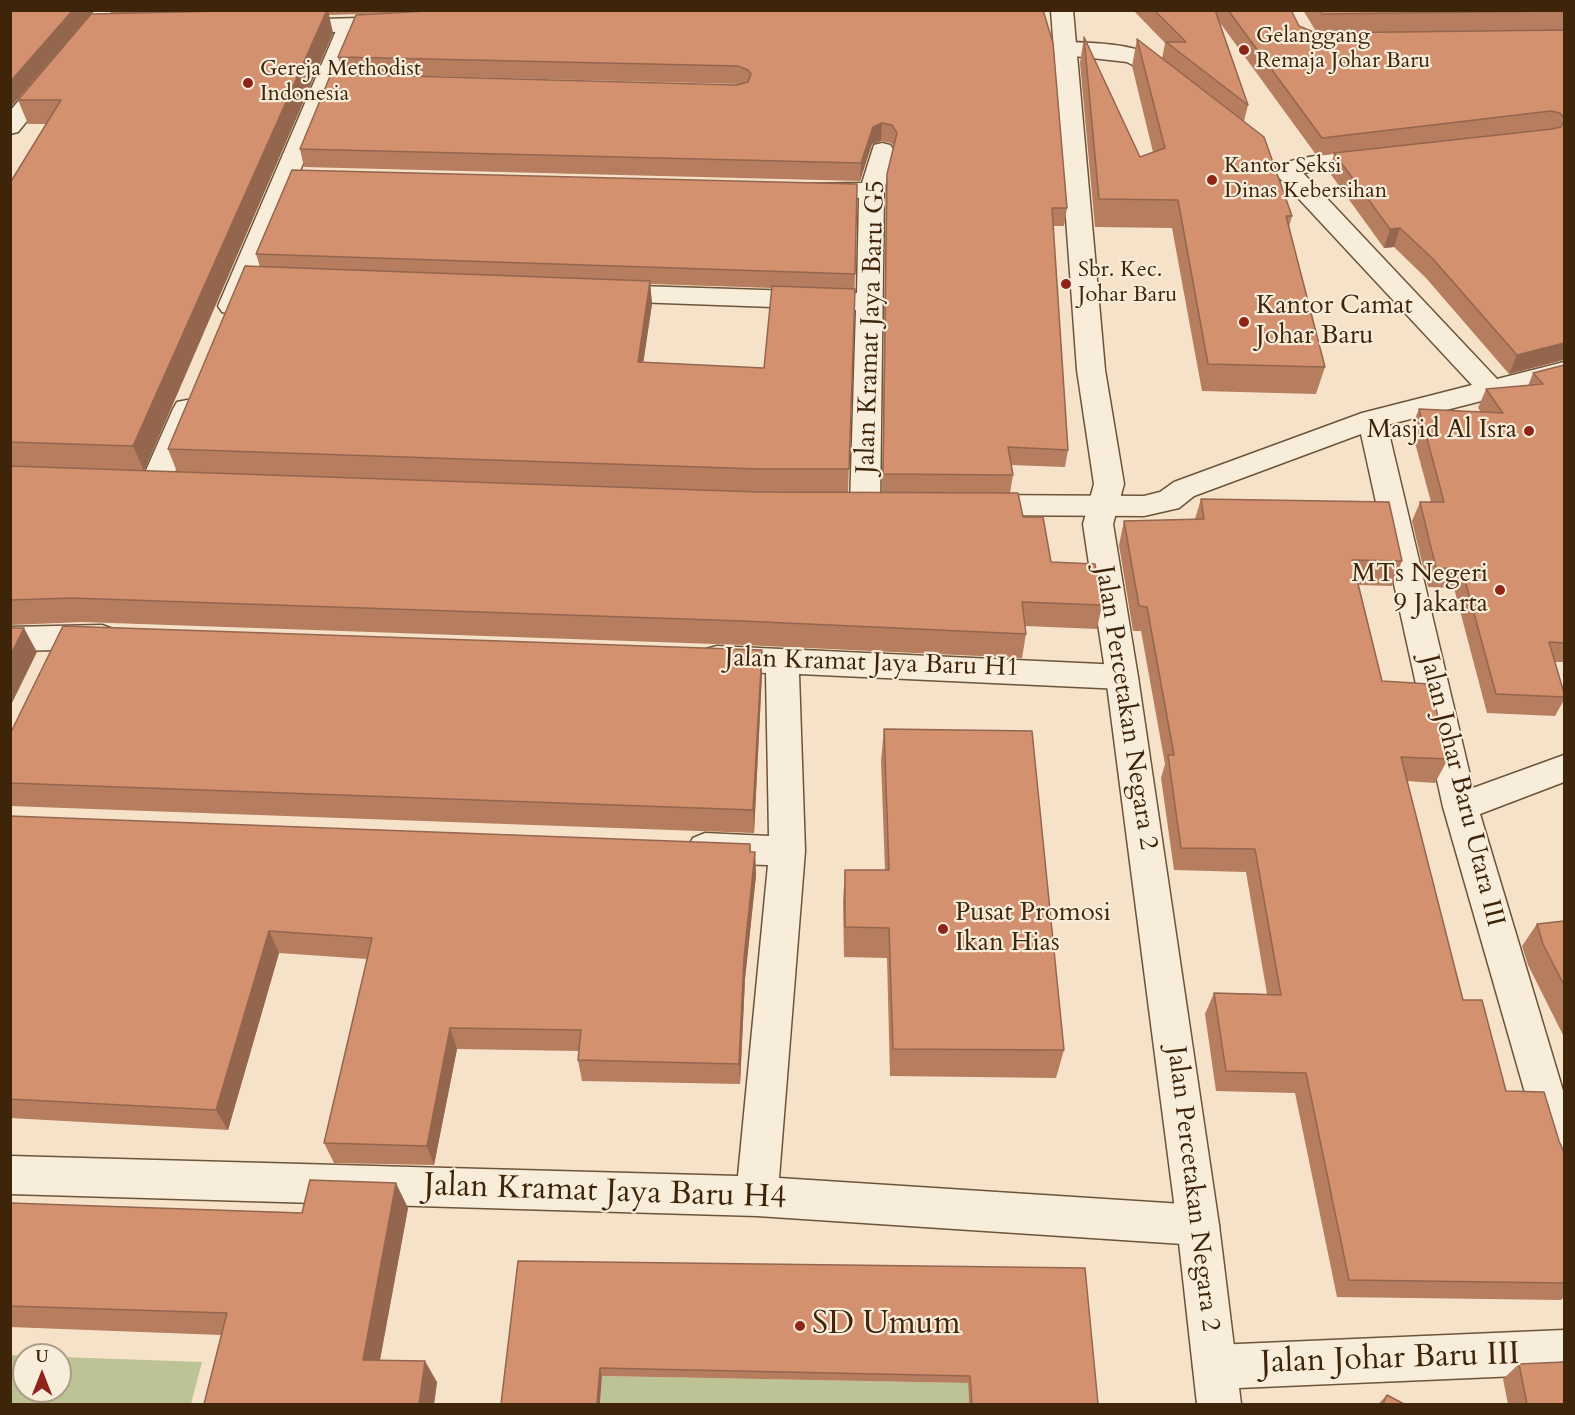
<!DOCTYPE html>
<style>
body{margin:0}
#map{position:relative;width:1575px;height:1415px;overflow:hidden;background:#f5e2c8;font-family:Cardo,serif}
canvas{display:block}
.frame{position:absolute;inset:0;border:12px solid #3e2509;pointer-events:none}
.north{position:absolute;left:12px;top:1343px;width:60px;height:60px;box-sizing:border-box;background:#f8ecdb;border:2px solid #ae9c87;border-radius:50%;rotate:0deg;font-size:16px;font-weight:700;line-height:24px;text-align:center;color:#3e2509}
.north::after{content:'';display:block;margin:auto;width:21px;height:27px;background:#8f2418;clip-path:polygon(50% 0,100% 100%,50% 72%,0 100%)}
</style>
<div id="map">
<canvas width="1575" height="1415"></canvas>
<div class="frame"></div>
<div class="north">U</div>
</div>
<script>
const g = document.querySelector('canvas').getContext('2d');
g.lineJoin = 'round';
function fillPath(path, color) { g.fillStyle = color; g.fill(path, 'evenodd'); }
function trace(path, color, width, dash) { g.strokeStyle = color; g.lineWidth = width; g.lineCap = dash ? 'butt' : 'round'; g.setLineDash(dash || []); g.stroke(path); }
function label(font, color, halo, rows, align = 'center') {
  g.font = font + ' Cardo,serif'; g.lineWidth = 4.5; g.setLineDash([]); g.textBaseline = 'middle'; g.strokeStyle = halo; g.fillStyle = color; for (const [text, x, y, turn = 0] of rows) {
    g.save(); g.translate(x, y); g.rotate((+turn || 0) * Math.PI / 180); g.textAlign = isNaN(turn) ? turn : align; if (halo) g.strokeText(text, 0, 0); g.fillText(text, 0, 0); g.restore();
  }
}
const green = new Path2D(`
 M11,1355L24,1356V1391H60V1357L202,1362L191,1404H11Z
 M602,1376L968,1383L969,1404H600Z`);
const minor = new Path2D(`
 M349,19L357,21L360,26L244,306L240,312L231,314L222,312L218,306L338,26L341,21Z
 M1064,42C1102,43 1159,43 1183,79L1180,84L1172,86L1127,62L1056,54L1053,49L1056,44Z
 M882,143L890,145L894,150L884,191L880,505L876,512L865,515L854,512L850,505L856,310L607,301L598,299L594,293L598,287L607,285L857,293L859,198L803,194L800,189L803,184L862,183L874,145Z
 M1375,150L1383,152L1387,157L1383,162L1303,173L1497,379L1564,362V380L1387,425L1473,788L1564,755V782L1480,814L1564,1094V1178L1550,1173L1544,1159L1443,807L1361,434L1194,496L1179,508L1144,516L975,515L964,512L960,505L964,498L975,495L1144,496L1160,492L1174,482L1362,413L1472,385L1273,171C1284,155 1354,152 1375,150Z
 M187,400L197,402L201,409L170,484L165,491L155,494L145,491L140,484L173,409L177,402Z
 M102,625L113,629L118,637L113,645L102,649L10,651V627Z
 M717,646L1122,665L1133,668L1138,677L1133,686L1122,689L799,674L805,851L779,1178L1198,1205L1213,1211L1219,1225L1213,1239L1198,1245L757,1216L10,1194V1156L738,1176L768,865L705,863L693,858L687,848L693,838L705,833L769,836L766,673L717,670L706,667L701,658L706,649Z
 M1564,1330V1374L1215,1389L1200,1382L1193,1367L1200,1352L1215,1345Z`);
const tertiary = new Path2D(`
 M95,10H117L18,132L10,134V111Z
 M1051,10H1073L1105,370L1124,484L1113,524L1138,677L1219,1225L1241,1404H1197L1177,1225L1106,677L1083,524L1094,484L1077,370Z
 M396,17L404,19L407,24L404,29L285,34L277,32L274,27L277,22L285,20Z`);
const wall = new Path2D(`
 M110,10H1043L1067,208L1064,226H1053L1068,450L1065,467L1011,465L1013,475L1010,493L882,492L886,191L887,174L894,147L891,143L881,141L872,144L860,181L304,167L300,149L740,84L342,74L338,57L389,13L328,15L333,33L144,471L177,472L168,449L260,267L256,254L855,274L848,492L1023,517L1051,562L1102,605L1097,629L1025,626L1026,634L1022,658L744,645L83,622L10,625V183L46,124H28L18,100L111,14ZM650,284L772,288L764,368L643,362L652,304Z
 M1133,10H1291L1299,26L1317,33L1303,10H1564V361L1563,360L1509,374L1426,278L1394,247L1384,248L1329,172L1334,154L1317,156L1218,20L1248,105L1244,121L1292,216L1289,227L1325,367L1316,394L1202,391L1172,228L1095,227L1080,63L1084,37L1140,157L1153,152L1132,66L1137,39L1162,59L1165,43ZM1544,130H1545L1474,138Z
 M1564,365V662H1555L1564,693V700L1555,716L1487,713L1454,588L1428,587L1412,521L1420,502H1431L1411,428L1419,409L1481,412L1478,408L1486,389L1528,386L1533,373Z
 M1201,499L1402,561L1392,586L1359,585L1382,681L1448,759L1435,783L1407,781L1463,1000L1506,1091L1559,1141L1564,1152V1297L1561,1300L1337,1297L1295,1093L1216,1091L1205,1014L1214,993L1267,994L1246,872L1174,870L1161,778L1165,764L1141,631H1133L1119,545L1124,521L1195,519Z
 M762,650V674L754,833L10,806V734Z
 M884,729L1064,1050L1056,1078L890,1076L887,958L844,957L843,901L845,870H885L881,761Z
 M10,816L750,844L751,852H755L756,875L745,979L740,1084L582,1081L578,1060L579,1051L457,1049L434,1165L334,1163L324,1143L367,959L279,953L228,1130L10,1118Z
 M1564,921V1037L1528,965L1522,946L1537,924Z
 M10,1203L302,1213L408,1208L380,1360L437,1382L434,1404H204L221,1335L10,1327Z
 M518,1261L1098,1404H969L968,1383L602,1376Z
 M1519,1364L1564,1404H1508L1503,1379Z
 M1387,1395L1404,1404H1378Z`);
const shadedWall = new Path2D(`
 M73,10H94L10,108V82Z
 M327,10H328L333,33L144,471L133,446Z
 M882,123L881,141L872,144L860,181L861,163L873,127Z
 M1400,228L1394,247L1384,248L1390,229Z
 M650,281L652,304L640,385L638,362Z
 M1564,343V358L1563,360L1509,374L1517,355Z
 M24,628L37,652L10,707V656Z
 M762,650V674L754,833L753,810Z
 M755,852L756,875L745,979L740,1084L739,1064L744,958Z
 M269,931L279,953L228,1130L216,1110Z
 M450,1028L457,1049L434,1165L427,1146Z
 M396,1183L408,1208L376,1381L363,1360Z
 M425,1361L437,1382L434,1404H419Z
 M600,1368L602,1376L600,1404H597Z`);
const building = new Path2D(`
 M10,10H73L10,82Z
 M268,10H327L133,446L10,442V183L61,100H18L91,14Z
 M445,10H1043L1053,43L1067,208H1052L1068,450L1008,447L1013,475L883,474L887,174L897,133L892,125L882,123L873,127L861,163L300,149L331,74L737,85L748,82L751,74L748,70L738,66L338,57L356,15Z
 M1154,10H1215L1248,105L1166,42H1186Z
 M1228,10H1291L1299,26L1316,33L1564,30V118L1560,113L1551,111L1322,138Z
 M1320,10H1564V11L1322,14Z
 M1084,37L1140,157L1165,148L1137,39L1264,137L1292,216H1286L1325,367L1208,364L1178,200L1099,199Z
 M1564,121V343L1517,355L1433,259L1400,228L1390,229L1334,153L1552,129L1561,127Z
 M292,170L857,184L855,274L256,254Z
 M245,266L650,281L638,362L764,368L772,286L855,289L849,469H759L168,449Z
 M1564,365V643L1549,642L1564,693V697L1496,694L1462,569L1436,568L1420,502H1444L1419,409L1503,413L1486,389L1543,384L1533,373Z
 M10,466L758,492L1018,493L1023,517H1043L1051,562L1095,564L1102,605L1022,602L1026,634L743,621L71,598L10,600Z
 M1201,499L1389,502L1402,561L1352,560L1382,681L1430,684L1448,759L1401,757L1463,1000H1482L1506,1091L1544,1092L1559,1141L1564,1152V1283L1349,1280L1306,1073L1226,1071L1214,993L1281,995L1255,849L1181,848L1168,755H1174L1147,607L1139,606L1124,521L1204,519Z
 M63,626L762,650L753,810L10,783V734Z
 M10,628H24L10,656Z
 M884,729L1032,731L1064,1050L893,1049L889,928L845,927V870H889Z
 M10,816L750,844V852H755L744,958L739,1064L578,1060L581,1030L450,1028L427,1146L324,1143L372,938L269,931L216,1110L10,1099Z
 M1564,921V985L1543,944L1537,924Z
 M310,1180L396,1183L363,1360L425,1361L419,1404H204L227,1313L10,1306V1203L302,1213Z
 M518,1261L1085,1268L1098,1404H972L970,1376L600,1368L597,1404H501Z
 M1564,1362V1404H1527L1519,1364Z
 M1387,1395L1404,1404H1383Z`);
const markers = [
 [1244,50,6,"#8f2418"],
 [248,83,6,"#8f2418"],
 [1212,180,6,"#8f2418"],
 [1066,284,6,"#8f2418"],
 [1244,322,6,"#8f2418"],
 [1529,431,6,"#8f2418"],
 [1500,590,6,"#8f2418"],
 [943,929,6,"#8f2418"],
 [800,1326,6,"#8f2418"]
];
const farPoinames = [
 ["Gelanggang",1256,37],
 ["Remaja Johar Baru",1256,62],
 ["Gereja Methodist",260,70],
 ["Indonesia",260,95],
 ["Kantor Seksi",1224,167],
 ["Dinas Kebersihan",1224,192],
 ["Sbr. Kec.",1078,271],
 ["Johar Baru",1078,296]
];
const poiNames = [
 ["Kantor Camat",1256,307],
 ["Johar Baru",1256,337],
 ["Masjid Al Isra",1517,431,"right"],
 ["MTs Negeri",1488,575,"right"],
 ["9 Jakarta",1488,605,"right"],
 ["Pusat Promosi",955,914],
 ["Ikan Hias",955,944]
];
const streetNames = [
 ["Jalan Kramat Jaya Baru G5",872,327,-88],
 ["Jalan Kramat Jaya Baru H1",872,664,2],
 ["Jalan Percetakan Negara 2",1125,708,81],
 ["Jalan Johar Baru Utara III",1461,791,76],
 ["Jalan Percetakan Negara 2",1192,1189,83]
];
const nearStreetnames = [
 ["Jalan Kramat Jaya Baru H4",605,1193,2],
 ["Jalan Johar Baru III",1390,1360,-2]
];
const nearPoinames = [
 ["SD Umum",812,1326]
];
fillPath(green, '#bdc395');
trace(minor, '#6c5439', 3);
trace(tertiary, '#6c5439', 3);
fillPath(minor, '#f8ecdb');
fillPath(tertiary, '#f8ecdb');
fillPath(wall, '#b67d5f');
fillPath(shadedWall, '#94664e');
fillPath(building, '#d4916f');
trace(building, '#94664e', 1.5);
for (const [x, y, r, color] of markers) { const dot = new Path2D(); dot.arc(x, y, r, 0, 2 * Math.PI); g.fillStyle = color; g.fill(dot); trace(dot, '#f8ecdb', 2); }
label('22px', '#3e2509', '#f8ecdb', farPoinames, 'left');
label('26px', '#3e2509', '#f8ecdb', poiNames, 'left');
label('26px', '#3e2509', '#f8ecdb', streetNames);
label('32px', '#3e2509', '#f8ecdb', nearStreetnames);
label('32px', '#3e2509', '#f8ecdb', nearPoinames, 'left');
</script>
